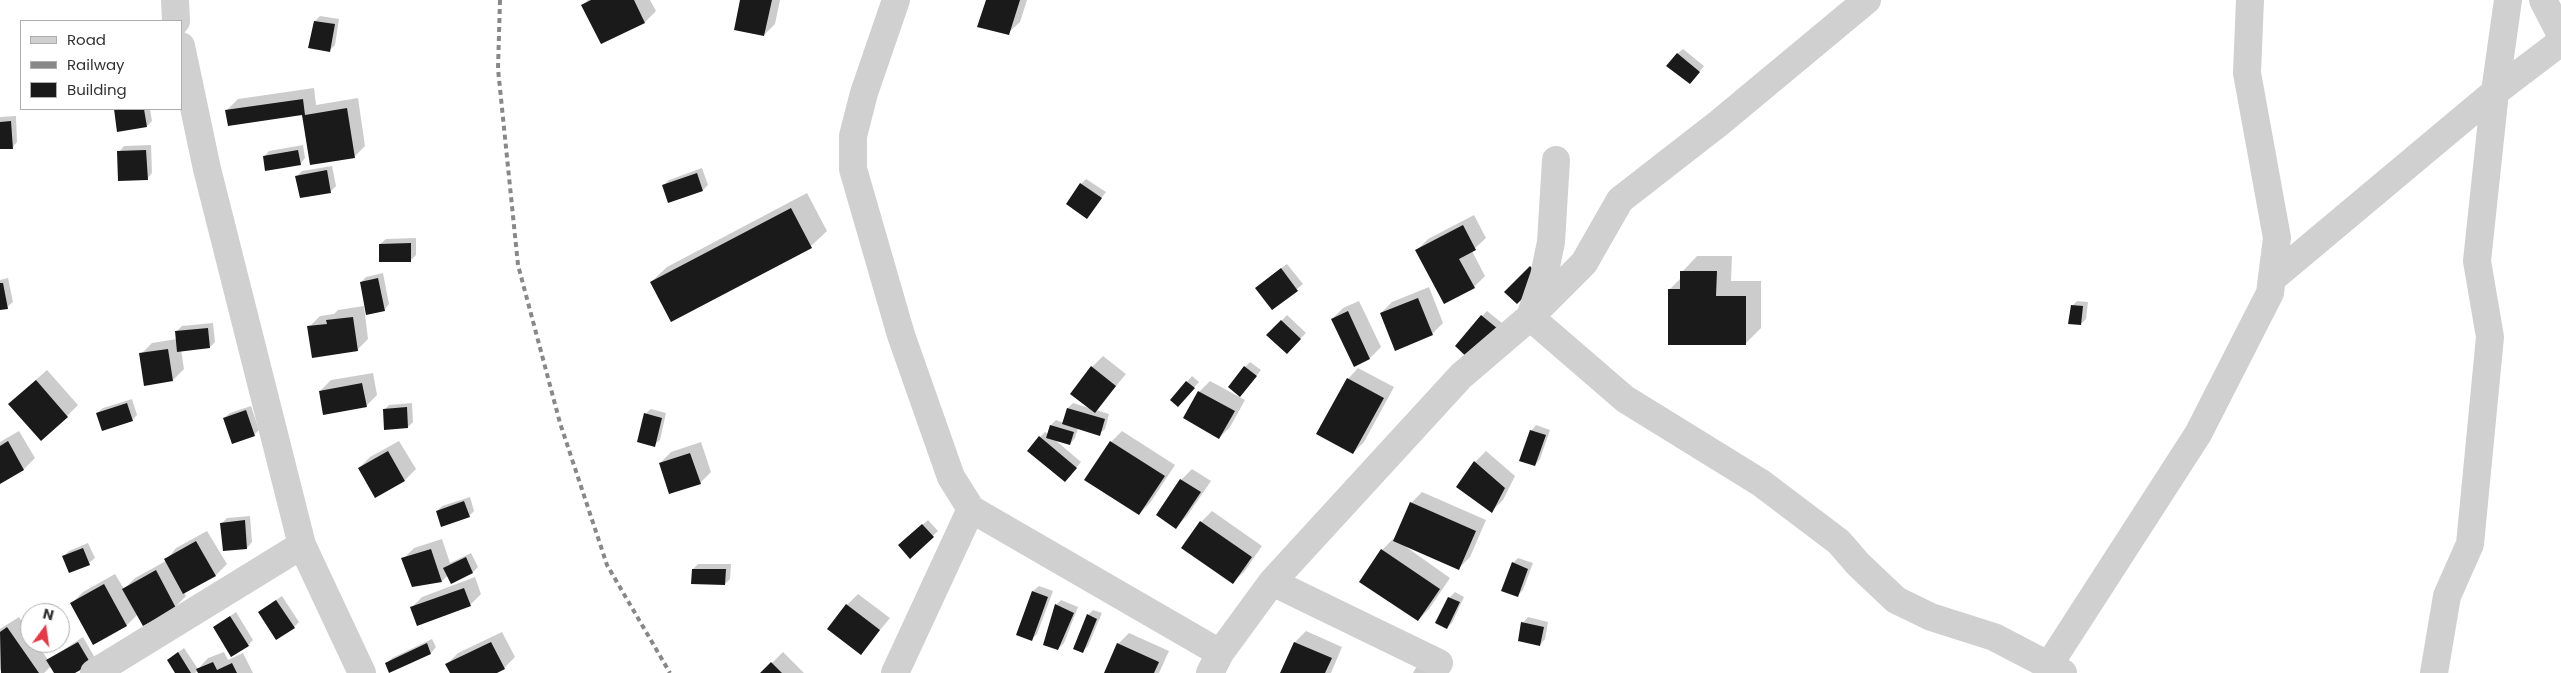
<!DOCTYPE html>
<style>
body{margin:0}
#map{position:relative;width:2561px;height:673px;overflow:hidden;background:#fff;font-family:Poppins,sans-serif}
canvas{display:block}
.legend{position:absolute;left:20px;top:20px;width:162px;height:90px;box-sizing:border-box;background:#fff;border:1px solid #adadad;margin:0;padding:6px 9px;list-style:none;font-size:15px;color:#333}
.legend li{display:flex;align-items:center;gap:10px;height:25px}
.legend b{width:25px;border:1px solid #adadad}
.north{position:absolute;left:20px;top:603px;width:50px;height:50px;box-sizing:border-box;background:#fff;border:1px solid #adadad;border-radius:50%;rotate:14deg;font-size:14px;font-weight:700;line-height:20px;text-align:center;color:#333}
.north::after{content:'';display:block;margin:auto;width:18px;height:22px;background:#e63946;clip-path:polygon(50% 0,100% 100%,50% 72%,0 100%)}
</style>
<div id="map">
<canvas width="2561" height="673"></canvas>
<ul class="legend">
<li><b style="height:6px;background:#d0d0d0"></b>Road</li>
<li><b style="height:6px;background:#888"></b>Railway</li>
<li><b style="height:14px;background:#1a1a1a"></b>Building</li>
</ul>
<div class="north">N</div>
</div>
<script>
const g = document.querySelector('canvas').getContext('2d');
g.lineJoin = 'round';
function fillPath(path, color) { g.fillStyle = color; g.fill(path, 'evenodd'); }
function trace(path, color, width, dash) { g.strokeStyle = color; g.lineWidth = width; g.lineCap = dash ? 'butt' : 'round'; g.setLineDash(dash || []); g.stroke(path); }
const shadow = new Path2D(`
 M588,0H650L656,11L645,22L601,43L583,5Z
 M741,0H780L775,24L764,35Z
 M987,0H1027L1020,22L1008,33Z
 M320,16L339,19L335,45L329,51L315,21Z
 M1683,49L1704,66L1695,77L1677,54Z
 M314,88L316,105L358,98L365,146L354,157L303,114L227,110L238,99Z
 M115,109H150L152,121L147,126L118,130Z
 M16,116L17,142L12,148H0V117Z
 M151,145L152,173L147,179L119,152L124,146Z
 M303,145L305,158L300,164L264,157L269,151Z
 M332,166L336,186L330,192L297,176L302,171Z
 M702,168L708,185L703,190L664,185L669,180Z
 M1086,179L1106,192L1087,217L1081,184Z
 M807,193L827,231L811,246L651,282L667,267Z
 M1474,215L1486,238L1472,251L1485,276L1474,287L1417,250L1428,239Z
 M416,238V255L411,260L380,244L386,239Z
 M1697,256H1732L1731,281H1761V328L1745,344L1669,290L1682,277V272Z
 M1287,264L1303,284L1273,309L1262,283Z
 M383,273L389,304L384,310L361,282L366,277Z
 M8,278L13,302L7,307L0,309V280Z
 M1429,287L1443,323L1432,334L1381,313L1392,302Z
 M1359,301L1381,347L1370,358L1354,365L1332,319L1343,308Z
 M2077,301L2088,302L2086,319L2081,324L2072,306Z
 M364,306L368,339L357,350L309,327L320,316L334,314L338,310Z
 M1487,311L1502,323L1476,354L1482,316Z
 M1287,315L1306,333L1287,352L1268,335Z
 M213,323L215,342L210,347L181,350L184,369L173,380L141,354L152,343L177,339L176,332L182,326Z
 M1103,356L1126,374L1096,410L1109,414L1105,429L1099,434L1078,428L1075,438L1070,444L1054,439L1081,462L1070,475L1040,437L1045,432L1048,434L1051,425L1056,420L1064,423L1068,408L1073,403L1089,408L1092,367Z
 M1250,362L1261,370L1245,390V367Z
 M1358,368L1394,387L1364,442L1353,453L1348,379Z
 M47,370L78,405L67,416L21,393Z
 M373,373L377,395L366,406L320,391L331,380Z
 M1192,376L1199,382L1183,400L1172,399Z
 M1210,381L1245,400L1230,427L1219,438L1185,418L1200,391Z
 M132,399L137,415L132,420L97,413L103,408Z
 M412,403L413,422L408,427L384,410L389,405Z
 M251,406L259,430L254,435L224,418L230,413Z
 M651,409L666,413L660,440L654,445L645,414Z
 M1536,425L1550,430L1540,459L1535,465L1531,431Z
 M19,431L35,458L24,469L0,482V442Z
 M1122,431L1175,465L1150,503L1139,514L1111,442Z
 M399,441L416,469L405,480L376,496L359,468L370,457Z
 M701,442L711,472L700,483L660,463L671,452Z
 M1486,451L1515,476L1503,500L1492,511L1475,462Z
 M1192,469L1211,481L1187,516L1176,527L1158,515L1181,480Z
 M1422,492L1486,520L1470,557L1459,568L1402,544L1450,578L1429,609L1418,620L1382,550L1393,539L1395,540L1411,503Z
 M470,497L474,511L469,516L437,511L442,506Z
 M1212,511L1262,546L1244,572L1233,582L1201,522Z
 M250,516L252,542L247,548L222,523L227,518Z
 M928,520L938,531L911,557L905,540Z
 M207,531L227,564L216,575L184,592L186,596L175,607L138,614L127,625L94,643L72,603L83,592L115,574L124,589L135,578L166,561L176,548Z
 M442,539L450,563L471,553L478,567L473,572L452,582L448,575L442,581L413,586L403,559L414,548Z
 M88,543L95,558L89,563L64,556L69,551Z
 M1518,558L1533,563L1523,590L1518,595L1513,563Z
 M698,564H731L730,579L725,584L693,569Z
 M475,577L481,594L470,605L411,608L422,597Z
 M1039,586L1053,591L1037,634L1032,639L1033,591Z
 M1455,592L1464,597L1452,623L1446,628L1449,598Z
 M858,594L890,618L861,653L847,605Z
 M282,596L299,622L294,627L259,612Z
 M1061,600L1078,607L1064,643L1058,649L1056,605Z
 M1093,610L1102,613L1088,646L1083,651L1088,615Z
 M236,612L253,640L248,645L215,627Z
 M19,617L30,633V643H37L48,660L83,637L95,658L72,673H55L51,666L44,673H3L0,669V629Z
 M1528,617L1548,622L1545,639L1540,645L1523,623Z
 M1306,631L1342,647L1331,673H1281L1295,642Z
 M502,632L515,657L504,668L494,673H451L447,664L458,653Z
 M1129,633L1169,651L1159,673H1105L1118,644Z
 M432,639L436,647L431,653L390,672L386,664L392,658Z
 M184,648L198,669L208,658L224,652L228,660L243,653L253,673H199L198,671L195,673H176L168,660Z
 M783,652L804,673H762Z
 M1417,666L1430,673H1413Z`);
const building = new Path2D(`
 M591,0H634L645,23L601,44L581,5Z
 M740,0H772L764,36L734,30Z
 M986,0H1020L1009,35L977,27Z
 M314,21L335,24L330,52L308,48Z
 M1677,53L1700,72L1690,84L1666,66Z
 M303,99L305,115L347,108L355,158L310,165L302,115L228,126L225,110Z
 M114,109H144L147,127L117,132Z
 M11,121L13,149H0V122Z
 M146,150L148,180L118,181L117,151Z
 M298,150L301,165L265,171L263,156Z
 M327,170L331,193L300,198L295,176Z
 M697,173L703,191L668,203L662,185Z
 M1080,183L1102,198L1087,219L1066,204Z
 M791,208L812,248L671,322L650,282Z
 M1463,225L1476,250L1459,259L1475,288L1444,304L1415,250Z
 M411,243V262H379V244Z
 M1530,266L1542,279L1517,304L1504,292Z
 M1281,268L1298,291L1272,310L1255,288Z
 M1680,271H1717L1716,296H1746V345H1668V289H1680Z
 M378,278L385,311L366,315L360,282Z
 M0,283H3L8,309L0,310Z
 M1418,298L1433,335L1395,351L1380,313Z
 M2071,305L2083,306L2081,325L2068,324Z
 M1348,311L1370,359L1354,367L1331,319Z
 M1481,315L1498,329L1471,361L1455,346Z
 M353,317L358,351L312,358L307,326L327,324L326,320Z
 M1281,320L1301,339L1287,354L1266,335Z
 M208,328L210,348L177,352L175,331Z
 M168,349L173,381L144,386L139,353Z
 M1091,366L1116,386L1095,413L1070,394Z
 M1244,366L1257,376L1240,397L1228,387Z
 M1347,378L1384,398L1353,454L1316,434Z
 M36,380L68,417L41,441L8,404Z
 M1186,381L1195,388L1178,407L1170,400Z
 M362,383L367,407L323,415L319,391Z
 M1198,391L1235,411L1219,439L1183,418Z
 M127,403L133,421L102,431L96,413Z
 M407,407L408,428L384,430L383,409Z
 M1067,408L1105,419L1100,436L1062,424Z
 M246,410L255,436L232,444L223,418Z
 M644,413L662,418L655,447L637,442Z
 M1050,425L1074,432L1070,445L1046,438Z
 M1530,430L1546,435L1535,466L1519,461Z
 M1039,436L1077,468L1065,482L1027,451Z
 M8,441L24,470L0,484V446Z
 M1110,441L1165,476L1139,515L1084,480Z
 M388,451L405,481L375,498L358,468Z
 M690,453L701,484L669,494L659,463Z
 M1474,461L1505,488L1492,513L1456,487Z
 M1180,479L1201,492L1176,529L1156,515Z
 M464,501L470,517L441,527L436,511Z
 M1410,502L1476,531L1459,570L1393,541Z
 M245,520L247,549L223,551L220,523Z
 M1200,521L1252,557L1233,584L1181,548Z
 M922,524L934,537L910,559L898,545Z
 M196,541L216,576L183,594L164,559Z
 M83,548L90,565L69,573L62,556Z
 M431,549L442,582L412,587L401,558Z
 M1381,549L1440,589L1418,621L1359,582Z
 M466,557L473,573L451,584L443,568Z
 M1512,562L1528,569L1518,597L1501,591Z
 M692,569H726L725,585L691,584Z
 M156,570L176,608L143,626L122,589Z
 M104,584L127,626L93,645L70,603Z
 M464,588L471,606L417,626L410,607Z
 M1032,591L1048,597L1032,641L1016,635Z
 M1448,597L1460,602L1447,629L1435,623Z
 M276,600L295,628L276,640L258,612Z
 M846,604L880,630L861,655L827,629Z
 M1055,604L1074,613L1058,650L1043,645Z
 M1087,614L1097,619L1083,653L1073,649Z
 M230,616L249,646L231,657L213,627Z
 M1521,622L1544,627L1540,646L1518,641Z
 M7,627L39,673H1L0,632Z
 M78,642L91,664L75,673H54L46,660Z
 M491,642L505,669L497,673H450L445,664Z
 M1294,642L1332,658L1325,673H1280Z
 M427,643L431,654L389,673L385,663Z
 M1117,643L1159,662L1154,673H1104Z
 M178,652L191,673H175L167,660Z
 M213,662L217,670L232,663L237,673H198L196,669Z
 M771,662L782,673H760Z`);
const minor = new Path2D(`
 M175,0L176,21
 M1867,0L1719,123L1620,200L1584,263L1530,317L1625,399L1761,483L1839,542L1858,564L1896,600L1931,617L1994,637L2063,673
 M2543,0L2561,35
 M181,46L207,169L302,545L362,673
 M2274,277L2495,92L2561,42
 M971,509L1220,653L1210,673
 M1272,582L1439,663
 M1220,653L1272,582L1461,376L1530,317L1544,276L1551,242L1556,160
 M2049,665L2198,434L2270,293L2277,238L2247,73L2250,0
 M94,673L302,545
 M895,673L971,509L951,477L901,335L853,169V136L864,93L896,0
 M2434,673L2447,596L2470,544L2490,337L2477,261L2495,92L2508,0`);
const rail = new Path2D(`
 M500,0L498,69L518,265L560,423L607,565L670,673`);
fillPath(shadow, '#0003');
fillPath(building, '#1a1a1a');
trace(minor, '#d0d0d0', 28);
trace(rail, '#888', 4, [5, 4]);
</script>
